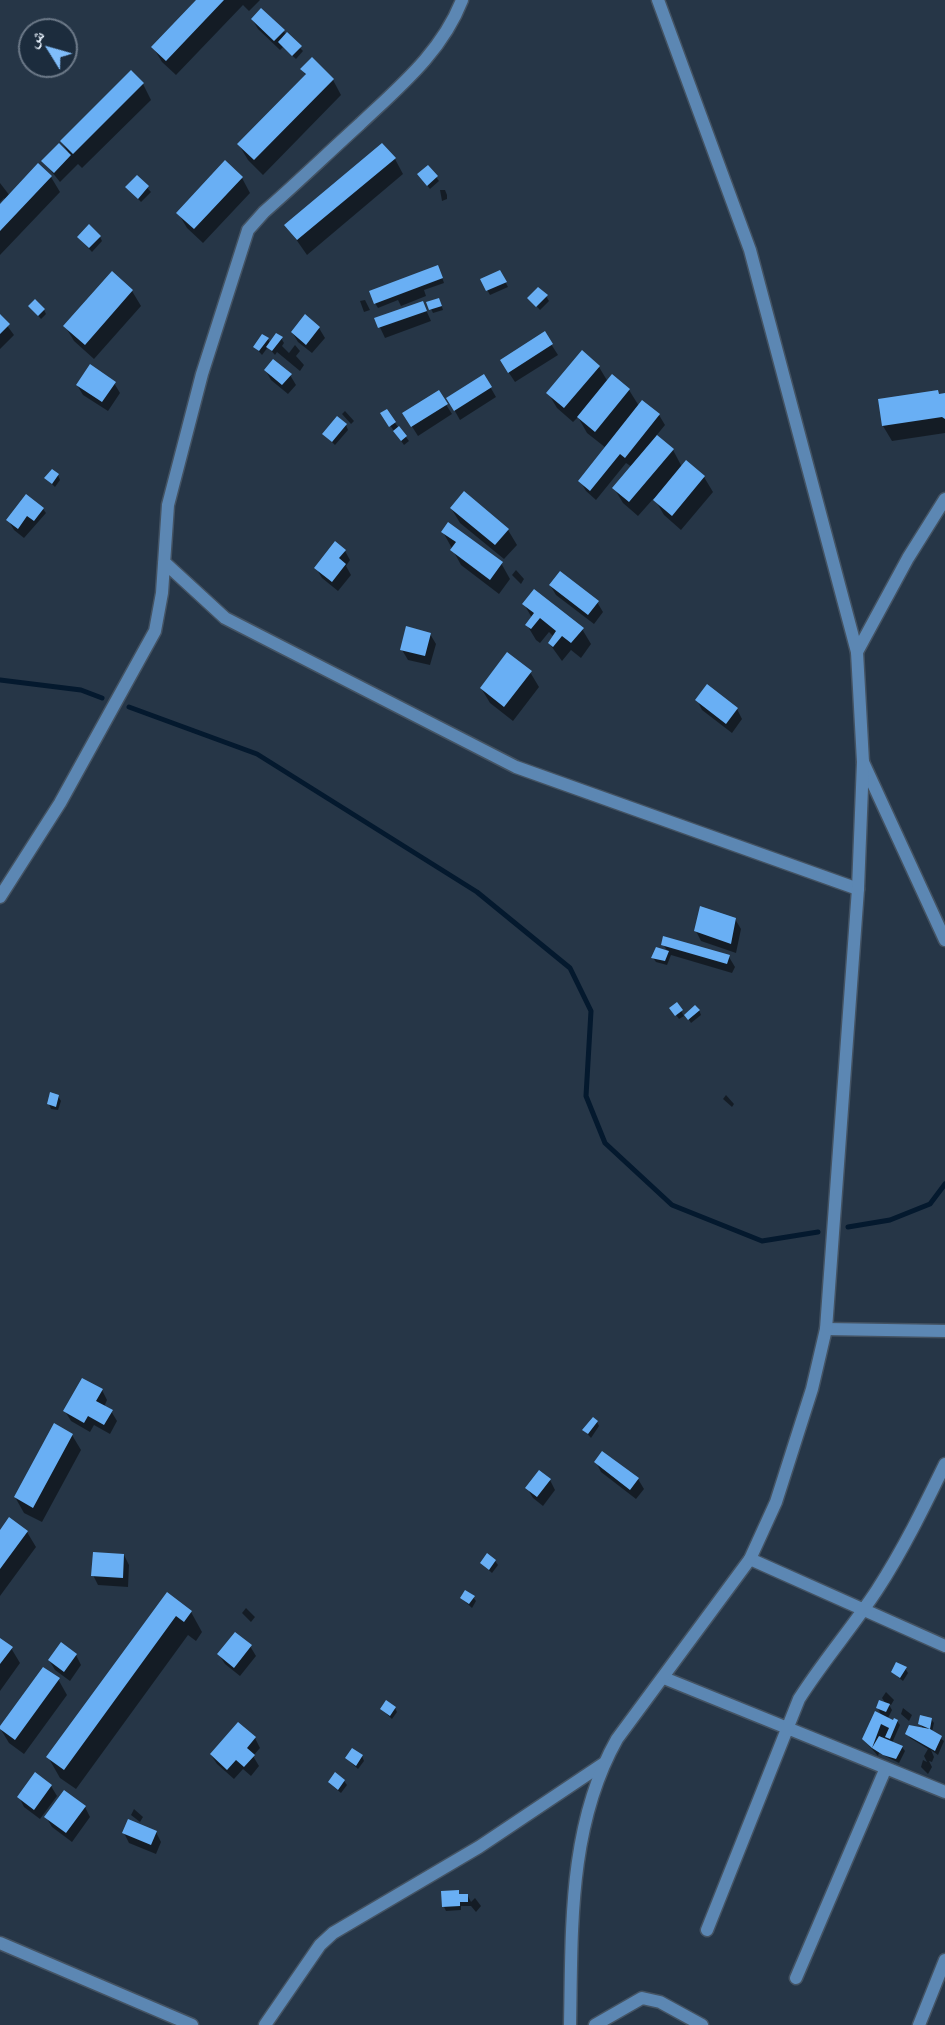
<!DOCTYPE html>
<meta charset="utf-8">
<style>
body{margin:0}
#map{position:relative;width:945px;height:2025px;overflow:hidden;background:#263647;font-family:"Archivo Narrow","Noto Naskh Arabic",sans-serif}
canvas{display:block}
.north{position:absolute;left:18px;top:18px;width:60px;height:60px;box-sizing:border-box;background:#1c2c3d;border:2px solid #6c7988;border-radius:50%;rotate:307deg;font-size:16px;font-weight:700;line-height:24px;text-align:center;color:#e3edf8}
.north::after{content:'';display:block;margin:auto;width:21px;height:27px;background:#80bdfa;clip-path:polygon(50% 0,100% 100%,50% 72%,0 100%)}
</style>
<div id="map">
<canvas width="945" height="2025"></canvas>
<div class="north">ش</div>
</div>
<script>
const g = document.querySelector('canvas').getContext('2d');
g.lineJoin = 'round';
function fillPath(path, color) { g.fillStyle = color; g.fill(path, 'evenodd'); }
function trace(path, color, width, dash) { g.strokeStyle = color; g.lineWidth = width; g.lineCap = dash ? 'butt' : 'round'; g.setLineDash(dash || []); g.stroke(path); }
const shadow = new Path2D(`
 M198,0H260L249,11L243,5L176,75L162,62L153,47Z
 M252,19L283,31L303,51L296,59L283,47L280,50L258,29Z
 M302,69L333,80L341,95L263,175L248,160L239,145L306,76Z
 M131,72L143,84L151,100L82,168L78,164L60,182L43,161L68,152L61,141Z
 M395,159L403,174L307,255L286,225Z
 M51,177L60,192L0,255V206L6,200L4,198L0,202V183L10,196Z
 M137,177L151,192L141,202L127,187Z
 M436,177L439,181L430,189L422,179Z
 M242,178L250,193L203,243L187,228L178,213Z
 M440,190H445L447,195V199L442,201Z
 M78,237H100L102,241L92,252Z
 M440,271L444,283L424,290L426,296L401,306L398,300L378,308L375,303Z
 M500,272L508,287L490,295L482,280Z
 M132,291L141,306L94,359L74,341L65,326Z
 M546,296L549,301L540,310L529,298Z
 M365,300L370,310L364,312L360,301Z
 M423,303L431,321L385,338L376,319Z
 M441,304L443,310L433,313L431,309Z
 M30,307L44,310L46,314L41,319Z
 M0,316L14,335L0,349Z
 M305,316L319,328L325,338L312,353L298,342L292,332Z
 M544,333L558,355L515,382L507,370Z
 M281,338L284,343L282,346L289,353L295,345L300,351L296,356L304,365L300,371L277,352L275,355L268,347L262,355L255,347L268,339L270,343Z
 M599,367L608,382L629,390L639,406L659,415L665,425L656,436L673,450L682,467L704,477L713,492L681,530L664,515L654,498L638,516L623,503L614,488L632,467L626,463L596,500L586,491L580,481L606,448L587,433L578,417L573,422L557,408L548,393Z
 M266,371L290,375L296,385L288,394L271,380Z
 M484,376L496,397L460,420L448,399Z
 M114,383L120,393L108,411L83,395L77,385Z
 M438,392L452,414L418,436L404,414Z
 M939,395H945V433L892,441L883,426Z
 M345,411L354,421L351,424L342,414Z
 M382,414L395,423L409,441L404,445Z
 M346,425L348,430L335,445L324,434Z
 M58,475L60,480L55,487L46,478Z
 M451,508L508,530L517,545L504,559L460,523Z
 M43,509L46,513L24,538L14,530L8,520Z
 M443,532L501,563L510,579L499,594L461,565Z
 M345,551L350,560L346,566L351,575L338,591L322,578L316,568Z
 M516,570L524,579L521,584L512,575Z
 M550,585L597,602L603,612L594,624L556,595Z
 M524,604L582,629L591,644L581,658L571,650L562,661L549,643L554,637L549,632L540,643L536,640L527,625L532,618Z
 M430,634L436,644L430,665L408,660L402,650Z
 M530,672L539,687L513,721L490,703L481,688Z
 M697,700L737,709L742,719L732,733L702,710Z
 M735,919L741,929L736,953L701,941L696,931Z
 M664,938L729,957L735,967L732,973L671,955L667,965L656,962L653,958L668,952L663,944Z
 M677,1004L684,1016L679,1019L674,1012Z
 M699,1010L701,1015L691,1023L686,1015Z
 M726,1095L734,1104L732,1107L723,1099Z
 M58,1096L61,1101L58,1110L51,1109L49,1104Z
 M102,1390L107,1400L104,1407L111,1411L117,1421L110,1434L94,1425L90,1432L71,1421L65,1411Z
 M597,1422L599,1426L591,1438L584,1430Z
 M72,1435L81,1450L42,1522L24,1513L15,1497Z
 M596,1462L638,1479L644,1489L636,1499L601,1472Z
 M550,1480L555,1490L543,1506L533,1498L527,1488Z
 M0,1532H27L36,1547L0,1596Z
 M124,1555L129,1565L128,1587L98,1585L93,1575Z
 M495,1561L498,1565L492,1573L481,1563Z
 M167,1594L191,1612L202,1632L196,1641L188,1635L76,1789L60,1778L48,1757Z
 M473,1597L476,1601L472,1608L461,1598Z
 M246,1608L255,1617L251,1622L242,1613Z
 M0,1640L11,1648L20,1663L0,1691Z
 M250,1646L256,1656L240,1676L225,1664L219,1655Z
 M76,1655L81,1665L70,1681L55,1670L49,1660Z
 M905,1668L908,1673L903,1681L892,1672Z
 M58,1679L67,1695L24,1754L9,1743L0,1728Z
 M886,1692L894,1700L891,1705L888,1703L892,1710L888,1718L894,1722L897,1721L900,1725L892,1743L902,1747L905,1751L899,1763L879,1753L878,1756L863,1739L881,1715L878,1708L886,1704L882,1698Z
 M395,1708L397,1712L392,1719L381,1709Z
 M903,1708L912,1715L909,1721L901,1714Z
 M931,1719L934,1723L932,1732L944,1741L938,1755L931,1750L934,1757L932,1762L929,1761L932,1767L928,1774L921,1767L923,1760L927,1762L924,1756L928,1749L910,1738L907,1733L923,1729L920,1723Z
 M255,1738L260,1748L253,1756L259,1766L251,1776L243,1769L234,1779L217,1764L211,1755Z
 M362,1756L364,1761L358,1769L347,1759Z
 M344,1781L347,1785L341,1793L329,1783Z
 M51,1786L57,1796L40,1819L24,1807L19,1797Z
 M85,1807L90,1817L72,1842L52,1827L46,1817Z
 M134,1809L143,1817L140,1822L131,1815Z
 M156,1832L161,1842L156,1854L129,1843L124,1833Z
 M458,1892L460,1896H468L471,1902L475,1898L481,1906L476,1912L471,1906H461V1910L446,1911L444,1907Z`);
const stream = new Path2D(`
 M0,680L81,690L102,698
 M129,707L257,754L477,892L570,968L591,1011L586,1096L605,1143L672,1205L762,1241L818,1232
 M848,1227L890,1220L930,1204L945,1184`);
const building = new Path2D(`
 M196,0H224L166,61L151,47Z
 M261,8L285,30L274,41L251,19Z
 M287,32L302,46L292,56L278,42Z
 M312,57L334,79L254,160L237,144L306,74L300,69Z
 M131,70L144,83L73,154L60,141Z
 M59,143L71,155L54,173L41,161Z
 M382,143L396,158L297,240L284,225Z
 M225,160L243,177L194,229L176,213Z
 M38,163L52,176L0,231V204Z
 M428,165L438,176L427,186L417,174Z
 M137,175L149,186L138,199L125,187Z
 M89,224L101,236L89,248L77,237Z
 M438,265L443,278L374,304L369,291Z
 M500,270L507,282L486,291L480,279Z
 M112,271L133,290L85,345L63,326Z
 M538,287L548,295L536,307L527,298Z
 M439,298L442,306L429,310L426,302Z
 M35,299L45,309L38,316L28,306Z
 M423,301L427,311L378,328L374,318Z
 M0,314L10,324L0,334Z
 M305,314L320,327L306,345L291,332Z
 M545,331L553,344L508,373L500,360Z
 M276,333L283,337L272,351L266,347Z
 M262,334L269,338L259,351L253,347Z
 M582,350L600,366L564,408L546,393Z
 M273,359L292,374L282,385L264,370Z
 M90,364L116,382L102,402L76,385Z
 M484,374L492,387L454,411L446,398Z
 M612,374L630,389L595,432L577,417Z
 M439,390L448,404L411,427L402,413Z
 M938,390L939,394L945,393V419L942,417L882,426L878,399Z
 M642,400L660,414L625,458L620,454L590,491L578,481Z
 M387,409L396,422L389,427L380,413Z
 M337,416L347,424L332,442L322,434Z
 M399,426L407,436L401,441L393,431Z
 M657,435L674,449L629,502L612,488Z
 M686,460L705,476L672,516L653,500Z
 M52,469L59,474L52,484L44,478Z
 M464,491L509,529L495,545L450,508Z
 M26,494L44,508L34,521L27,516L18,529L6,520Z
 M448,522L503,562L490,580L450,550L456,542L441,532Z
 M335,541L346,550L339,558L346,564L332,582L314,568Z
 M560,571L599,601L588,615L549,585Z
 M534,589L584,628L571,643L562,636L553,647L548,643L556,631L540,618L531,629L525,625L534,613L522,604Z
 M406,626L431,633L425,656L400,650Z
 M507,652L532,671L504,707L480,688Z
 M707,684L738,708L726,724L695,700Z
 M700,906L736,918L731,944L694,931Z
 M663,936L730,955L727,964L661,945Z
 M656,947L669,951L665,961L651,958Z
 M677,1002L683,1010L675,1016L669,1008Z
 M695,1005L700,1010L688,1020L684,1015Z
 M50,1092L59,1095L56,1107L47,1104Z
 M82,1378L103,1389L96,1401L113,1410L104,1425L88,1416L84,1423L63,1411Z
 M593,1417L598,1421L588,1434L582,1430Z
 M54,1423L73,1434L33,1508L14,1497Z
 M602,1451L639,1478L630,1490L594,1462Z
 M539,1470L551,1479L537,1497L525,1488Z
 M9,1517L28,1531L0,1569V1530Z
 M93,1552L124,1554L123,1578L91,1576Z
 M487,1553L496,1560L489,1570L480,1563Z
 M465,1590L475,1596L469,1604L460,1598Z
 M167,1592L192,1611L184,1622L176,1616L64,1770L46,1757Z
 M235,1632L252,1645L234,1668L217,1654Z
 M0,1638L13,1647L0,1664Z
 M61,1642L77,1654L64,1672L48,1660Z
 M896,1662L907,1667L900,1678L891,1672Z
 M43,1667L60,1678L15,1740L0,1729V1726Z
 M386,1700L396,1707L390,1716L380,1709Z
 M879,1700L890,1704L886,1712L876,1708Z
 M875,1711L893,1720L894,1718L898,1720L890,1739L885,1737L889,1728L881,1724L872,1748L879,1736L903,1746L896,1759L883,1755L872,1748L862,1739Z
 M920,1715L932,1718L930,1729L942,1736L935,1751L905,1734L909,1725L930,1729L918,1724Z
 M238,1722L256,1737L247,1748L255,1755L244,1767L236,1760L227,1770L210,1754Z
 M352,1748L363,1755L356,1766L345,1758Z
 M35,1772L52,1785L34,1810L17,1797Z
 M335,1772L345,1780L338,1790L328,1782Z
 M64,1790L86,1806L66,1833L44,1817Z
 M128,1819L157,1831L151,1845L122,1833Z
 M459,1890V1894H468V1902H460V1906L442,1907L441,1891Z`);
const minor = new Path2D(`
 M164,562L225,618L516,767L858,889
 M857,652L908,558L945,499
 M863,762L945,940
 M0,897L60,803L155,631L162,593L168,505L202,374L248,230L264,212C297,183 328,153 360,124C399,87 442,52 462,0
 M826,1329L945,1331
 M750,1559L945,1646
 M664,1678L945,1792
 M707,1930L799,1699C823,1661 852,1628 877,1590C903,1550 924,1507 945,1464
 M0,1943L192,2025
 M796,1978L885,1770
 M265,2025L320,1945L333,1933L479,1847L603,1764
 M595,2025L642,1998L660,2002L702,2025
 M919,2025L945,1960`);
const tertiary = new Path2D(`
 M570,2025C572,1928 568,1826 617,1739L750,1559L776,1502L812,1389L826,1329L858,889L863,762L857,652L750,250L658,0`);
fillPath(shadow, '#0007');
trace(stream, '#04192e', 5);
fillPath(building, '#69aff4');
trace(minor, '#445363', 15);
trace(tertiary, '#445363', 15);
trace(minor, '#5c87b3', 12);
trace(tertiary, '#5c87b3', 12);
</script>
